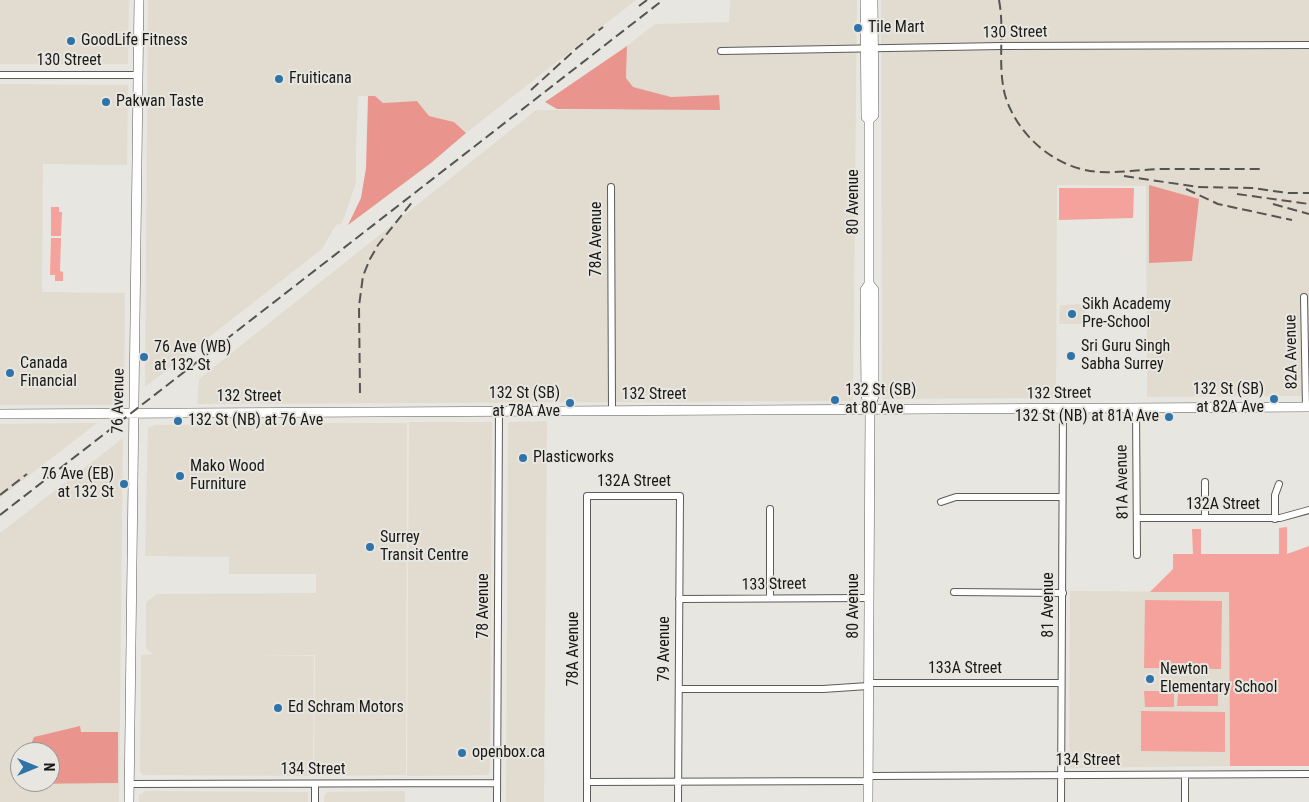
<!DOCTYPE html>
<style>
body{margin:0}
#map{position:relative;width:1309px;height:802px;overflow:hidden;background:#e8e6e0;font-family:"Roboto Condensed",sans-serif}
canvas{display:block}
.north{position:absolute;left:10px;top:742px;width:50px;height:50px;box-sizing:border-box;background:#e8e6e0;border:1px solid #969490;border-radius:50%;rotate:90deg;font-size:14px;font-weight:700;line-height:20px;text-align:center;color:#1a1917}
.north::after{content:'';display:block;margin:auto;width:18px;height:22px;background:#2f73a8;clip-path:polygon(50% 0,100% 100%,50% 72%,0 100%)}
</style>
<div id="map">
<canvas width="1309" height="802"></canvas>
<div class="north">N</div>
</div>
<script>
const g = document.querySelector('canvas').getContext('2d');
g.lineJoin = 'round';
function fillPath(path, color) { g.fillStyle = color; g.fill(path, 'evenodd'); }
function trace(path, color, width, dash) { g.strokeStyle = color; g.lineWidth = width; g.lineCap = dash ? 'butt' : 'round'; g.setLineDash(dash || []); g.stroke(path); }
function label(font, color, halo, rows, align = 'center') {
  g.font = font + ' "Roboto Condensed",sans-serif'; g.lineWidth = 4; g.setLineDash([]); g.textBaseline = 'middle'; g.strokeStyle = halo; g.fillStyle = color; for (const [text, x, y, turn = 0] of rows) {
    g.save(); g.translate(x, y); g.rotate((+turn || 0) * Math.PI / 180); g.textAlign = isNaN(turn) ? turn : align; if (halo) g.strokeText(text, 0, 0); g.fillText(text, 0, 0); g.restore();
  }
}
const built = new Path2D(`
 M0,0H129L128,64H0Z
 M148,0H636L466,133L454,122L429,116L417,101L383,103L375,96H358L356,146V183L342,223L336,225L322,249L145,387Z
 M730,0H857L853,401L197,404L199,379L536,110H625L627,46L655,24L729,22Z
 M881,0H1309V396L1147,397L1146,186L1057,185L1056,398L882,399Z
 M0,84L128,85L127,165L43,164L42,292L125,293L124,396L115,405H0Z
 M1085,304V324H1059L1060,305Z
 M547,421L544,802H506L508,423L510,422Z
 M409,422H492L490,771L488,775L407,776Z
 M97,423L0,498V424Z
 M318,423H407L406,775L314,776L315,655H252L314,656L313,776L143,775L140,771L141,655L154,654L148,651L146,647V602L157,594L316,593V574H229V557L145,556L148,428L155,425Z
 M123,438L119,802H0V533ZM20,752H50V782H20Z
 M1070,591L1229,592L1230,766L1069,768Z
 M145,791L308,792V802H139V795Z
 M405,791V802H324V796L327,792Z`);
const green = new Path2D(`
 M1059,188H1134L1133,218L1059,220Z
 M51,207H59V212H62L61,236H51Z
 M51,238H61L60,271L63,272V281H55V275H50Z
 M1287,527V554L1309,546V766H1230L1229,592H1150L1173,569V554H1193L1192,529H1201V554H1279V528Z
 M1145,600L1222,601L1221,669L1144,668Z
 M1179,684H1196V691H1218V706H1177Z
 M1144,691H1174V707H1145Z
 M1141,711L1225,712V752L1141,751Z`);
const forest = new Path2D(`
 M627,46L626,78L633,87L671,97L719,95L720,110L557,109L545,102Z
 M368,96H375L383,103L417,101L429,116L454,122L466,133L431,163L348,225L361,198L366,168Z
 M1149,185L1199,199L1192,261L1149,263Z
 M80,726L81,732H118V783L17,784V776L20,770V782H50V752H28L34,737Z`);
const street = new Path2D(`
 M721,51L1001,46L1309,45
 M0,75H138
 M611,187L612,410
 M1304,297L1306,407
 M1136,408L1137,555
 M941,502L956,497H1062
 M770,509V598
 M1137,518H1280L1309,510
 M1205,518V482
 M1275,519V495L1279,484
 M954,592L1063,593
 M679,599L869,598
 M869,683H1061
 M679,689H823L868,686
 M868,776L1309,774
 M588,782L868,781
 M129,784L497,783
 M315,802V784
 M497,802L499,411
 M587,802V496H680L678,802
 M1061,802L1063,408
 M1185,802V775`);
const secondary = new Path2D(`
 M865,0L866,117L869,120V284L865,290L866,396L870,409L868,802
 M869,120L874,115L873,0
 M869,284L874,290V396L870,409
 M0,414L1309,407
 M129,802L139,0`);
const rail = new Path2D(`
 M999,0C1005,31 997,64 1005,95C1017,136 1057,170 1100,172C1122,173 1143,169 1165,169C1198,169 1231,169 1264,169
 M639,6L647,0
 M531,90L577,48L603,27
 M1124,176L1198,187L1252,188L1288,193H1309
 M1186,189L1218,204L1292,220
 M1237,194L1309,204
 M1273,204L1309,214
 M360,393L359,306L363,276L370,259L378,245L413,201
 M0,495L27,474
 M0,515L663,0`);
const markers = [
 [858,28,5,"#2f73a8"],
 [71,41,5,"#2f73a8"],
 [279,79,5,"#2f73a8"],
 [106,102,5,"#2f73a8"],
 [1072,314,5,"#2f73a8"],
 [1071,356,5,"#2f73a8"],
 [144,357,5,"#2f73a8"],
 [10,373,5,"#2f73a8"],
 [1274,399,5,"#2f73a8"],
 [835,400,5,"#2f73a8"],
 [570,403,5,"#2f73a8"],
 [1169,417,5,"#2f73a8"],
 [178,421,5,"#2f73a8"],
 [523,458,5,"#2f73a8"],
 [180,476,5,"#2f73a8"],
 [124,484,5,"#2f73a8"],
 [370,547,5,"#2f73a8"],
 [1150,679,5,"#2f73a8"],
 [278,708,5,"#2f73a8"],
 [462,753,5,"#2f73a8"]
];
const poiNames = [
 ["Tile Mart",868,28],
 ["GoodLife Fitness",81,41],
 ["Fruiticana",289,79],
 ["Pakwan Taste",116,102],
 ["Sikh Academy",1082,305],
 ["Pre-School",1082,323],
 ["Sri Guru Singh",1081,347],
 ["Sabha Surrey",1081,365],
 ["76 Ave (WB)",154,348],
 ["at 132 St",154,366],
 ["Canada",20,364],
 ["Financial",20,382],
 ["132 St (SB)",1264,390,"right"],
 ["at 82A Ave",1264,408,"right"],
 ["132 St (SB)",845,391],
 ["at 80 Ave",845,409],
 ["132 St (SB)",560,394,"right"],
 ["at 78A Ave",560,412,"right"],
 ["132 St (NB) at 81A Ave",1159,417,"right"],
 ["132 St (NB) at 76 Ave",188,421],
 ["Plasticworks",533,458],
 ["Mako Wood",190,467],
 ["Furniture",190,485],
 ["76 Ave (EB)",114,475,"right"],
 ["at 132 St",114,493,"right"],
 ["Surrey",380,538],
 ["Transit Centre",380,556],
 ["Newton",1160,670],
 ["Elementary School",1160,688],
 ["Ed Schram Motors",288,708],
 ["openbox.ca",472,753]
];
const streetNames = [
 ["130 Street",1015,33,-1],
 ["130 Street",69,61],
 ["80 Avenue",854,202,-90],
 ["78A Avenue",597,239,-90],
 ["82A Avenue",1292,352,-91],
 ["132 Street",1059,394,-1],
 ["132 Street",654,395],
 ["132 Street",249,397],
 ["76 Avenue",119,401,-89],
 ["132A Street",634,482],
 ["81A Avenue",1123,482,-91],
 ["132A Street",1223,505],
 ["133 Street",774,585,-1],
 ["81 Avenue",1049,605,-90],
 ["78 Avenue",484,606,-90],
 ["80 Avenue",854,606,-90],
 ["78A Avenue",574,649,-90],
 ["79 Avenue",665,649,-90],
 ["133A Street",965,669],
 ["134 Street",1088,761],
 ["134 Street",313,770]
];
fillPath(built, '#e1dccf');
fillPath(green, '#f4a29b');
fillPath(forest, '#e9958e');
trace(street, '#5e5c57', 8);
trace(secondary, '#5e5c57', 10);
trace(street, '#fff', 6);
trace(secondary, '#fff', 9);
trace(rail, '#565451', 2, [10, 5]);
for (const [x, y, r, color] of markers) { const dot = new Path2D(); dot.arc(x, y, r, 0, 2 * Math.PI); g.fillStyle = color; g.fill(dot); trace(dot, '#e8e6e0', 2); }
label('16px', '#1a1917', '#e8e6e0', poiNames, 'left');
label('16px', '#1a1917', '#e8e6e0', streetNames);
</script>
